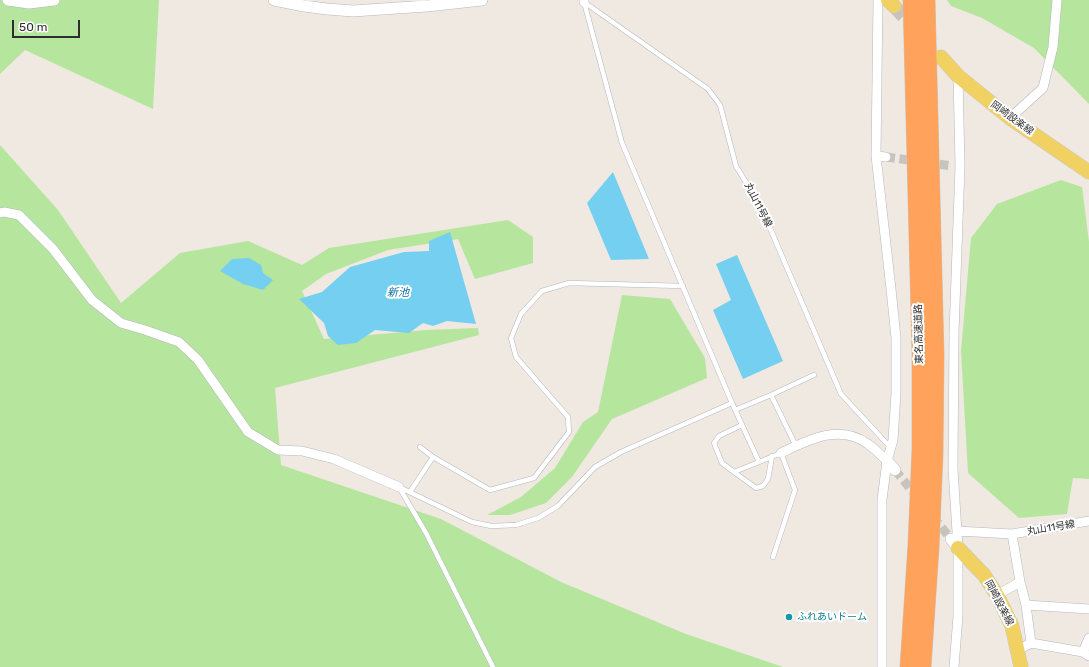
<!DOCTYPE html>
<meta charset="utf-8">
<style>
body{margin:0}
#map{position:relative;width:1089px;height:667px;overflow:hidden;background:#efe9e1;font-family:Rubik,sans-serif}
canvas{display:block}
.scale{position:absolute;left:12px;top:20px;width:68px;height:18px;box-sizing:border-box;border:2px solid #2e2e2e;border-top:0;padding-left:5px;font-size:12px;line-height:14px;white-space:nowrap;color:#2e2e2e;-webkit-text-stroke:3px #fff;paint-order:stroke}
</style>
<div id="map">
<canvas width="1089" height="667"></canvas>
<div class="scale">50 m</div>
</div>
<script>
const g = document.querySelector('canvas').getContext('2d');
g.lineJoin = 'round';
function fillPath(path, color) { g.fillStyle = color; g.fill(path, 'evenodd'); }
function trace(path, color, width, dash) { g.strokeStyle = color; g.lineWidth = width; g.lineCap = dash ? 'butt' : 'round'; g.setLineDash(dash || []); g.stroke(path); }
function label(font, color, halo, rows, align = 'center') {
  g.font = font + ' Rubik,"Noto Sans JP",sans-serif'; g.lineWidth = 4; g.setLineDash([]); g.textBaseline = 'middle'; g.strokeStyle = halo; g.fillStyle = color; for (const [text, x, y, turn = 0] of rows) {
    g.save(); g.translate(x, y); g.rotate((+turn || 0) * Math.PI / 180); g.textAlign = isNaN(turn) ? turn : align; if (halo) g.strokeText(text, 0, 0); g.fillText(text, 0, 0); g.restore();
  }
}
const green = new Path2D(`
 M0,0H159L153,109L25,50L0,74Z
 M947,0H1089V104L1034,48L982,18L951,6Z
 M0,145L58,210L121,303L180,253L248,241L302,265L329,248L508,220L533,237V263L475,279L458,239L388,250L326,274L302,291L324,339L426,330L478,328L479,335L275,388L281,465L441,519L561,582L686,634L783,667H0Z
 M1061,180L1082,187L1089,242V479L1073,478L1067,514L1019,518L968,473L961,351L971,238L997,204Z
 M622,295L670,299L705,358L707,378L612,419L572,477L546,503L510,515H487L521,497L555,468L583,422L598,412Z`);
const water = new Path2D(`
 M613,172L649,259L611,260L587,203Z
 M450,232L476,324L447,321L433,326L423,323L409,333L375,330L356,343L338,345L328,336L324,323L299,299L322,292L350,267L404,252L429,251V241Z
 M737,255L783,361L743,379L713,310L731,300L716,264Z
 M249,258L261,265L263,273L273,280L263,290L243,284L220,271L232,259Z`);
const minorTunnel = new Path2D(`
 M886,157L952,166
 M895,470L918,498
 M933,517L951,539`);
const primaryTunnel = new Path2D(`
 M894,6L917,31`);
const service = new Path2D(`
 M584,2L622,143L732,403L759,462L781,453L795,490L773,557
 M584,2L708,89L720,105L736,166L761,207L841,394L891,448
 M771,395L796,446
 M735,410L771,395L814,375
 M742,425L719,436L714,443L722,463L734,472L759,462
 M420,447L433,457L490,490L534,478L569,432L568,417L516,357L511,338L521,314L542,291L569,283L683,286
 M734,472L756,488L763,486L768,479L772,456
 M399,487L472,522L491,526L516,525L538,518L558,506L595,467L621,452L732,403
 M399,487L426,533L493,667
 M410,492L433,457`);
const minor = new Path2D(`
 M878,0L876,156L891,289L896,338V393L893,440L887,461L882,500V667
 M584,2V0
 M1010,118L1043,88L1053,47L1057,0
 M876,156L886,157
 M0,213L4,212L19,215L53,249L92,300L121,323L145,330L179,342L198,360L248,432L278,450L302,451L334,459L399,487
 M781,453C808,440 840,423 868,444C875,449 881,455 887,461
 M957,531L1012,534L1089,521
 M1012,534L1020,582L1026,605L1031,643
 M997,595L1020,582
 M1026,605L1089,609
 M1018,650L1031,643L1083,652L1089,656
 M1083,652L1089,638
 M954,667L958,616V548L953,469L954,333L960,166L958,76`);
const tertiary = new Path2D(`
 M8,0L29,3L54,0
 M274,0L304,6L327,9L353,11L427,6L482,0
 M887,461L895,470
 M951,539L958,548`);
const primary = new Path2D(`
 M888,0L894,6
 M941,57L958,76L1010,118L1089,172
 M958,548L984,575L997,595L1012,626L1021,667`);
const motorway = new Path2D(`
 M908,667L916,545L920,449V353L911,0
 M923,667L931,548L935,454L936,355L927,0`);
const markers = [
 [789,617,4,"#0f9aa8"]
];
const streetNames = [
 ["岡崎設楽線",1012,118,36],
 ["丸山11号線",758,205,63],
 ["東名高速道路",919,334,-91],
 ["丸山11号線",1051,528,-9],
 ["岡崎設楽線",999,603,62]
];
const cultureNames = [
 ["ふれあいドーム",797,617]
];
const waterNames = [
 ["新池",398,293]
];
fillPath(green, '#b6e59e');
fillPath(water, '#75cff0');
trace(minorTunnel, '#c8c4bd', 9, [9, 4.5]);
trace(primaryTunnel, '#c8c4bd', 14, [14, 7]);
trace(service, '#b4b7c1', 5.5);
trace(minor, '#b4b7c1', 10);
trace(tertiary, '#b4b7c1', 12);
trace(primary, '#c9c9c9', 15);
trace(motorway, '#c9c9c9', 17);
trace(service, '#fff', 4.5);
trace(minor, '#fff', 9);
trace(tertiary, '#fff', 11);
trace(primary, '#f2d163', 14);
trace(motorway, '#ffa35c', 16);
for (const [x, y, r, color] of markers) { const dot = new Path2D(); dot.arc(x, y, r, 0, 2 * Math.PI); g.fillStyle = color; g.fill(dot); trace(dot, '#fff', 1.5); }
label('10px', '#2e2e2e', '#fff', streetNames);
label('10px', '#0d838f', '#fff', cultureNames, 'left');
label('italic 11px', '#0d6fa3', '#fff', waterNames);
</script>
